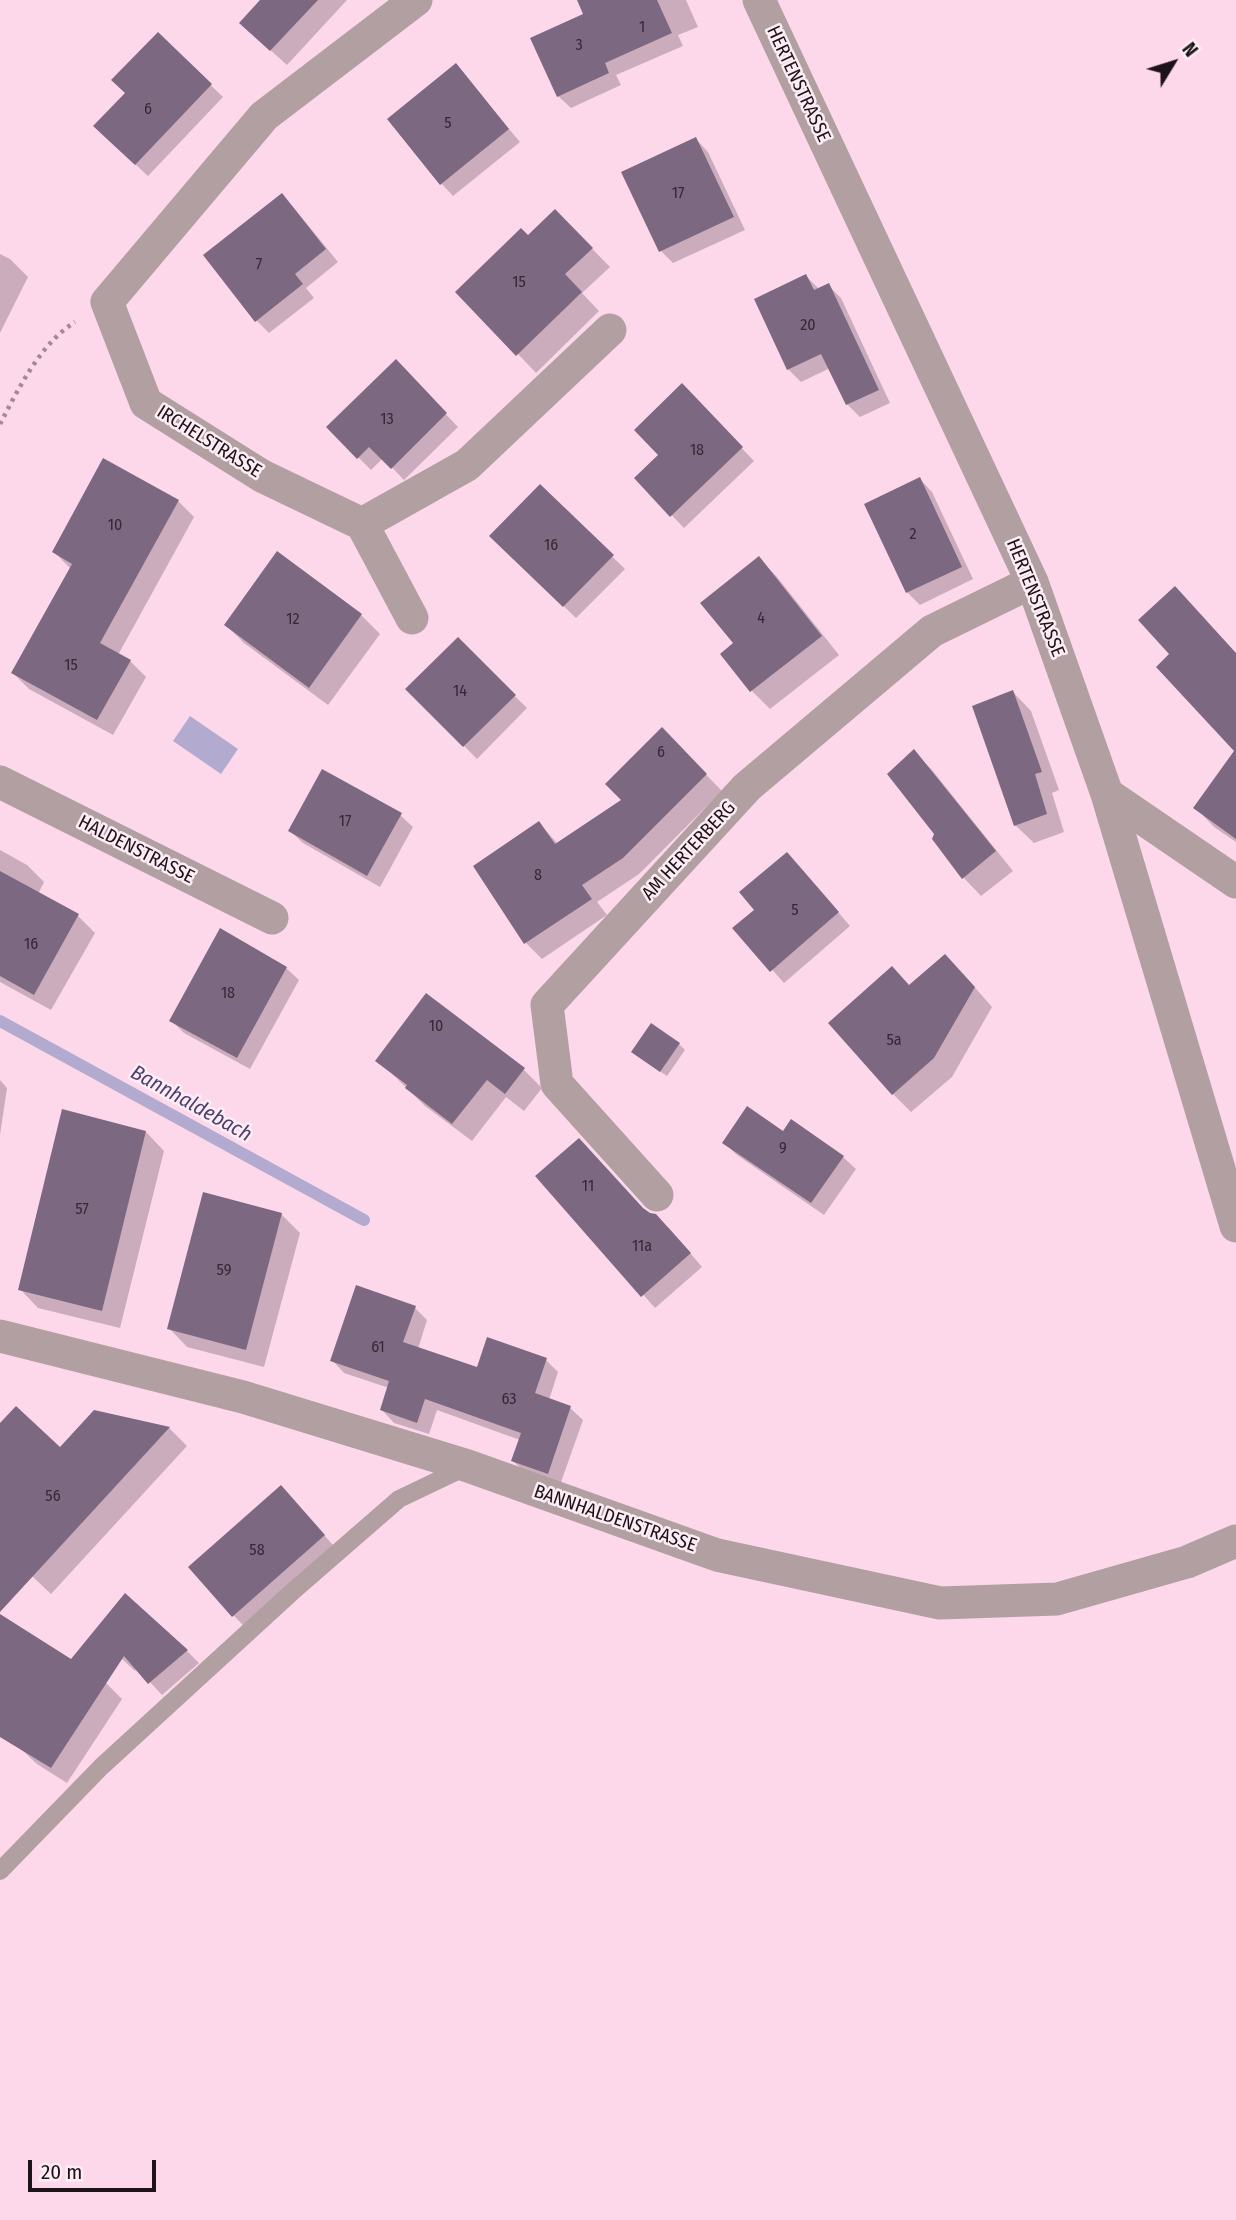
<!DOCTYPE html>
<style>
body{margin:0}
#map{position:relative;width:1236px;height:2220px;overflow:hidden;background:#fdd8eb;font-family:"Fira Sans Condensed",sans-serif}
canvas{display:block}
.north{position:absolute;left:1138px;top:28px;width:70px;height:70px;-webkit-text-stroke:5px #fcedf4;paint-order:stroke;rotate:52deg;font-size:19px;font-weight:700;line-height:28px;text-align:center;color:#1f131a}
.north::after{content:'';display:block;margin:auto;width:24px;height:32px;background:#1f131a;clip-path:polygon(50% 0,100% 100%,50% 72%,0 100%)}
.scale{position:absolute;left:28px;top:2160px;width:128px;height:32px;box-sizing:border-box;border:4px solid #1f131a;border-top:0;padding-left:9px;font-size:21px;line-height:24px;white-space:nowrap;color:#1f131a;-webkit-text-stroke:5px #fcedf4;paint-order:stroke}
</style>
<div id="map">
<canvas width="1236" height="2220"></canvas>
<div class="north">N</div>
<div class="scale">20 m</div>
</div>
<script>
const g = document.querySelector('canvas').getContext('2d');
g.lineJoin = 'round';
function fillPath(path, color) { g.fillStyle = color; g.fill(path, 'evenodd'); }
function trace(path, color, width, dash) { g.strokeStyle = color; g.lineWidth = width; g.lineCap = dash ? 'butt' : 'round'; g.setLineDash(dash || []); g.stroke(path); }
function label(font, color, halo, rows, align = 'center') {
  g.font = font + ' "Fira Sans Condensed",sans-serif'; g.lineWidth = 5; g.setLineDash([]); g.textBaseline = 'middle'; g.strokeStyle = halo; g.fillStyle = color; for (const [text, x, y, turn = 0] of rows) {
    g.save(); g.translate(x, y); g.rotate((+turn || 0) * Math.PI / 180); g.textAlign = isNaN(turn) ? turn : align; if (halo) g.strokeText(text, 0, 0); g.fillText(text, 0, 0); g.restore();
  }
}
const water = new Path2D(`
 M190,716L238,749L221,774L173,741Z`);
const shadow = new Path2D(`
 M262,0H347L287,65L257,38Z
 M591,0H686L698,27L678,35L683,46L616,75L621,85L571,108L558,96Z
 M158,34L223,97L148,176L108,139L127,93Z
 M456,66L520,142L453,196L441,183Z
 M696,139L708,152L745,230L673,263L661,251Z
 M282,195L294,208L338,262L306,288L314,298L269,333L257,321L206,256Z
 M555,211L610,267L582,293L599,311L536,373L518,354L528,237Z
 M0,254L10,259L28,277L0,333Z
 M806,276L818,288L829,286L841,298L890,403L860,417L847,404L830,368L801,382L788,369Z
 M396,362L458,427L404,480L383,458L371,470L328,427Z
 M682,386L754,461L684,528L636,478L660,455Z
 M920,479L932,492L973,579L920,605L907,592Z
 M540,486L625,569L576,618L492,536Z
 M178,501L194,517L118,655L130,661L146,677L113,735L29,689L13,673L71,569L54,552Z
 M278,554L361,615L380,634L328,705L244,643L226,625Z
 M759,558L777,577L839,655L770,709L752,691L722,654L736,644Z
 M458,640L527,708L477,759L408,689Z
 M1013,692L1031,711L1059,790L1052,793L1064,832L1034,843L1015,825Z
 M662,730L722,791L639,874L597,902L607,915L542,959L526,943L475,866L539,823L558,844L624,800Z
 M1236,751V842L1214,827L1196,808Z
 M914,752L932,770L1013,871L981,896L963,877L936,834Z
 M400,815L413,827L380,887L303,843L290,831Z
 M0,850L27,865L44,882L38,894L78,916L95,933L51,1010L0,982Z
 M799,866L850,926L784,983L735,928L756,910Z
 M286,968L299,980L250,1069L184,1033L171,1020Z
 M963,974L992,1007L952,1077L911,1112L893,1094L910,987Z
 M679,1044L685,1050L667,1076L639,1057Z
 M378,1060L523,1069L542,1088L524,1111L506,1097L472,1141L425,1106Z
 M0,1080L7,1088L0,1135Z
 M146,1132L164,1151L120,1328L38,1308L20,1289Z
 M783,1133L843,1157L856,1169L824,1215L737,1155L724,1143Z
 M538,1176L645,1211L669,1228L702,1267L655,1308Z
 M281,1214L300,1233L264,1367L187,1347L169,1328Z
 M415,1308L427,1320L418,1349L478,1369L546,1360L558,1372L549,1400L570,1408L583,1420L560,1485L526,1473L513,1461L520,1440L437,1410L429,1434L394,1423L382,1410L389,1388L344,1373L332,1360Z
 M95,1411L169,1428L187,1446L51,1594L0,1546V1426L60,1450Z
 M281,1487L342,1555L251,1633L233,1615Z
 M0,1616L106,1683L122,1699L67,1783L37,1764L21,1749L0,1715Z
 M107,1645L187,1651L199,1663L162,1695L137,1668L135,1671Z`);
const stream = new Path2D(`
 M0,1021L364,1220`);
const building = new Path2D(`
 M260,0H318L270,51L239,23Z
 M577,0H657L672,33L605,63L609,73L557,97L530,38L583,14Z
 M158,32L212,84L135,165L93,126L125,93L111,80Z
 M456,63L509,129L440,185L387,119Z
 M696,137L734,217L659,252L621,172Z
 M282,193L326,249L295,274L303,284L255,322L203,255Z
 M555,209L593,248L565,274L582,292L516,356L455,292L521,228L528,235Z
 M806,274L814,290L829,283L879,390L846,405L821,354L787,370L754,299Z
 M396,359L447,413L391,469L369,447L357,459L326,427Z
 M682,383L743,447L670,517L634,478L658,455L634,430Z
 M103,458L179,500L100,643L131,660L97,720L11,673L72,564L52,552Z
 M920,477L962,567L906,593L864,504Z
 M540,484L614,555L563,607L489,536Z
 M277,551L362,614L309,688L224,625Z
 M759,556L822,636L750,692L720,654L733,643L700,603Z
 M1175,586L1236,653V839L1193,808L1234,751L1156,667L1169,654L1138,620Z
 M458,637L516,695L463,747L405,689Z
 M1013,690L1042,772L1035,774L1047,814L1014,826L972,706Z
 M662,727L707,774L623,858L582,885L592,899L524,944L473,866L539,821L555,844L621,800L605,784Z
 M914,749L996,851L962,879L932,839L934,834L887,774Z
 M322,769L402,813L367,876L288,831Z
 M787,852L839,912L770,972L732,928L754,910L739,892Z
 M0,871L79,914L34,995L0,976Z
 M220,928L287,967L237,1058L169,1021Z
 M945,954L975,987L934,1058L892,1095L828,1023L892,966L909,985Z
 M426,993L525,1068L505,1094L487,1080L452,1124L405,1088L407,1085L375,1061Z
 M651,1023L680,1043L660,1072L631,1052Z
 M747,1106L783,1131L791,1119L844,1156L811,1203L722,1143Z
 M62,1109L146,1131L102,1311L18,1290Z
 M579,1138L643,1208L650,1213L656,1214L691,1253L641,1297L535,1176Z
 M203,1192L282,1213L246,1350L167,1329Z
 M356,1285L416,1306L403,1342L477,1367L487,1337L547,1358L535,1393L571,1406L548,1474L511,1461L521,1433L425,1399L417,1423L380,1410L389,1381L330,1361Z
 M16,1406L60,1447L94,1410L170,1427L0,1612V1423Z
 M281,1485L325,1535L232,1617L188,1567Z
 M125,1593L188,1650L148,1684L124,1656L51,1768L0,1737V1614L71,1659Z`);
const path = new Path2D(`
 M0,424C19,388 40,344 75,322`);
const service = new Path2D(`
 M0,1871L101,1767L292,1592L399,1499L468,1466`);
const minor = new Path2D(`
 M416,0L264,116L107,302L146,403L262,476L362,524L467,465L610,330
 M759,0L1032,582L1107,794L1236,1226
 M362,524L412,618
 M0,782L272,918
 M1107,794L1236,882
 M657,1195L557,1084L547,1005L747,787L932,631L1032,582
 M0,1336L243,1397L468,1466L717,1555L940,1603L1057,1599L1187,1562L1236,1541`);
const numberNames = [
 ["1",642,28],
 ["3",579,46],
 ["6",148,110],
 ["5",448,124],
 ["17",678,194],
 ["7",259,265],
 ["15",519,283],
 ["20",808,326],
 ["13",387,420],
 ["18",697,451],
 ["10",115,526],
 ["2",913,535],
 ["16",551,546],
 ["4",761,619],
 ["12",293,620],
 ["15",71,666],
 ["14",460,692],
 ["6",661,753],
 ["17",345,822],
 ["8",538,876],
 ["5",795,911],
 ["16",31,945],
 ["18",228,994],
 ["10",436,1027],
 ["5a",894,1041],
 ["9",783,1149],
 ["11",588,1187],
 ["57",82,1210],
 ["11a",642,1247],
 ["59",224,1271],
 ["61",378,1348],
 ["63",509,1400],
 ["56",53,1497],
 ["58",257,1551]
];
const streetNames = [
 ["HERTENSTRASSE",798,84,65],
 ["IRCHELSTRASSE",209,442,32],
 ["HERTENSTRASSE",1035,598,68],
 ["HALDENSTRASSE",136,850,27],
 ["AM HERTERBERG",689,851,-47],
 ["BANNHALDENSTRASSE",615,1519,19]
];
const waterNames = [
 ["Bannhaldebach",191,1104,29]
];
fillPath(water, '#b3abcf');
fillPath(shadow, '#0003');
trace(stream, '#b3abcf', 12);
fillPath(building, '#7d6882');
trace(path, '#a38896', 4.5, [3.5, 5]);
trace(service, '#b19fa1', 18);
trace(minor, '#b19fa1', 33);
label('16px', '#362834', null, numberNames);
label('19px', '#1f131a', '#fcedf4', streetNames);
label('italic 21px', '#4d4071', '#fcedf4', waterNames);
</script>
